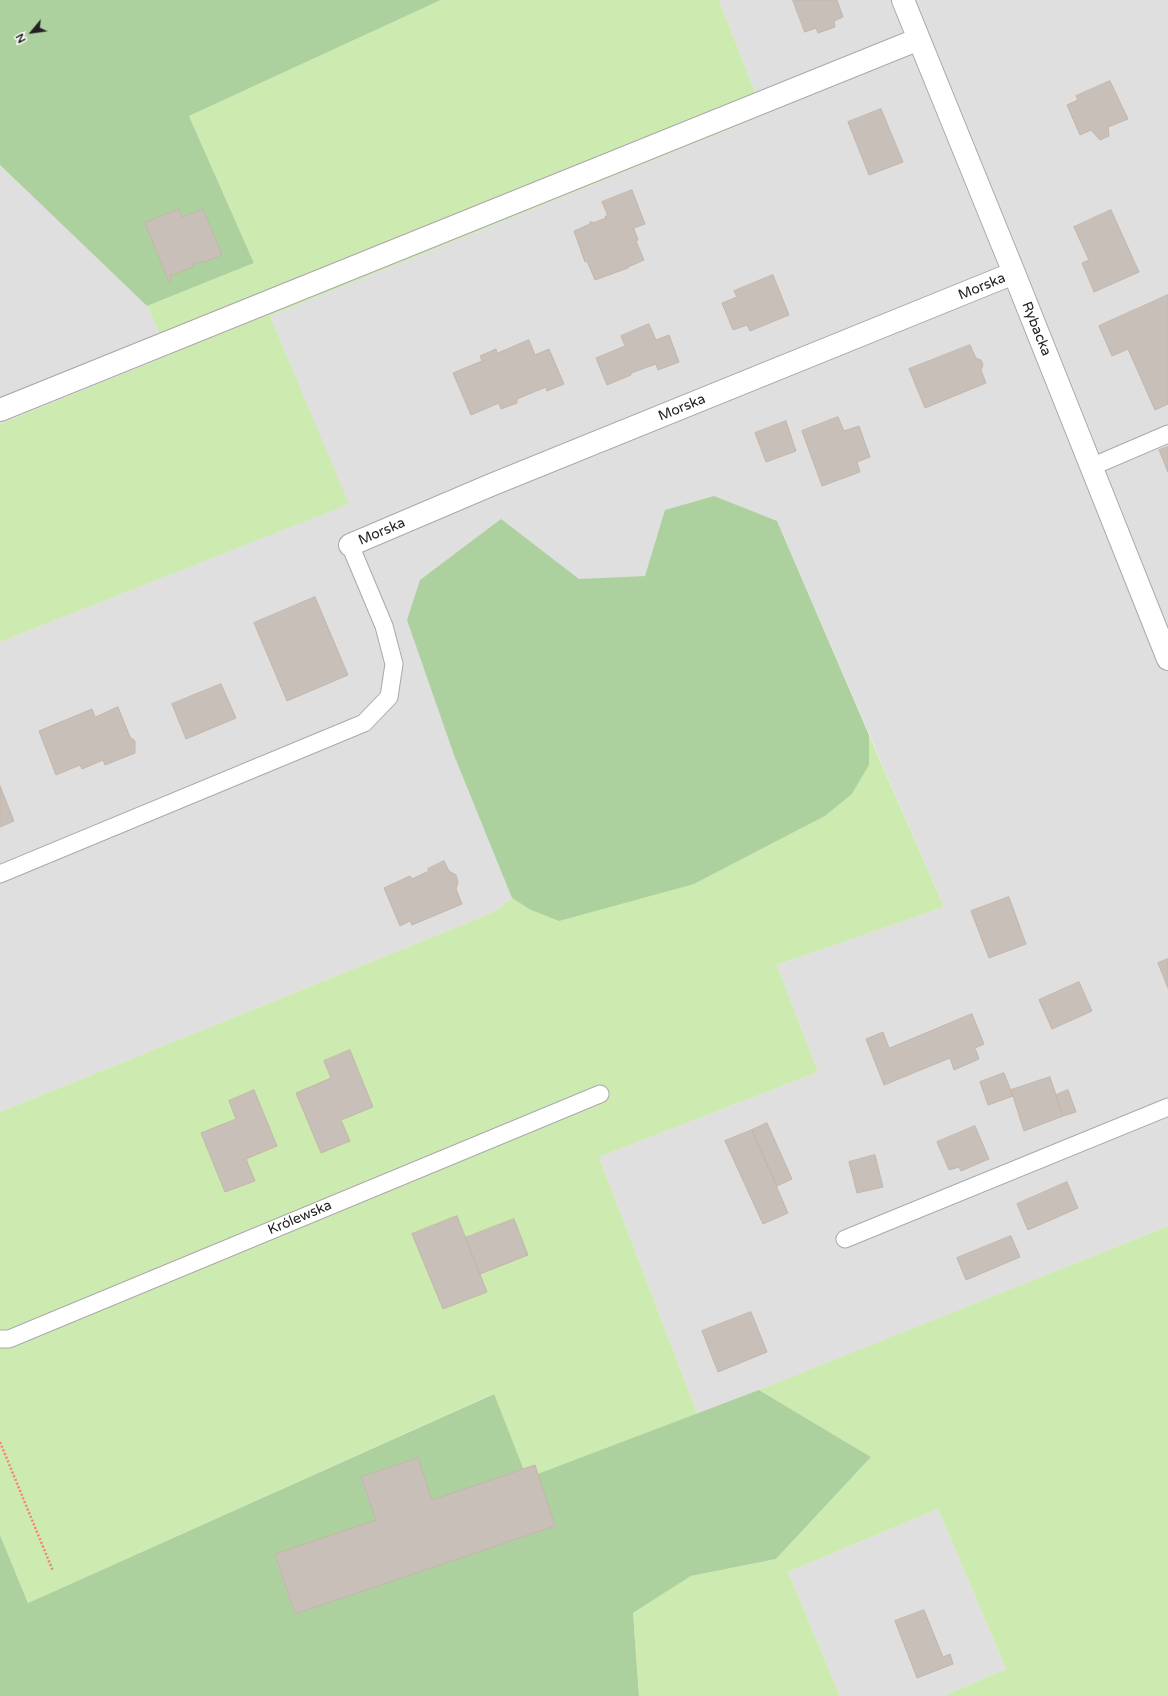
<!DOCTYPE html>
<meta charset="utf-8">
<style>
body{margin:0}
#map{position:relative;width:1168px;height:1696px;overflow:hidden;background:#f2efe9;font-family:"Varela Round",sans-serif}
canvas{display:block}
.north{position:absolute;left:12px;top:12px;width:40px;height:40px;-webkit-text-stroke:3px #fff;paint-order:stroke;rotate:241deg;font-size:11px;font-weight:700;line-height:16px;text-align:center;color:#222}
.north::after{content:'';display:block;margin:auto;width:14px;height:18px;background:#222;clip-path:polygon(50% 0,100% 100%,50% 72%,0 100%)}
</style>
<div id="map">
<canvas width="1168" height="1696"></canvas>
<div class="north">N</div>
</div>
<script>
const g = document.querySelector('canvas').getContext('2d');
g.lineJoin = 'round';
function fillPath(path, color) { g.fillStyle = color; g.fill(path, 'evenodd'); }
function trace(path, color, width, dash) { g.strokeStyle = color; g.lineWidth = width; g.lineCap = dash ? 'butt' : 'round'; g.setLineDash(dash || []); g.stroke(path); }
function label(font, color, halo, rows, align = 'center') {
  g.font = font + ' "Varela Round",sans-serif'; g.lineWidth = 3; g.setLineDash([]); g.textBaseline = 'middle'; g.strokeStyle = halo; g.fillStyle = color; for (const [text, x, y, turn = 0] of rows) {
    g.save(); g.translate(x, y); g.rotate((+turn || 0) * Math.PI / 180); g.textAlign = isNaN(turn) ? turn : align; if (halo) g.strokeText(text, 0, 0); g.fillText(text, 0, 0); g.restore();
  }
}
const residential = new Path2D(`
 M719,0H1168V1226L698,1415L599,1157L818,1072L777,965L944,907L777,521L424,667L512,898L494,912L0,1112V642L348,504L270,316L764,115Z
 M0,165L147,306L169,355L0,424Z
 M938,1509L1006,1669L943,1696H840L788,1572Z`);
const grass = new Path2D(`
 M441,0H719L764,115L270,316L349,504L0,642V424L169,355L147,306L254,263L189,116Z
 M869,735L944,907L777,965L818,1072L599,1157L698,1415L527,1478L493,1394L28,1603L0,1535V1112L494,912L512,898L529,909L694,884L825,816L852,794L869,765Z
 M1168,1226V1696H943L1006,1669L938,1509L788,1572L840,1696H639L633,1613L691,1576L776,1559L871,1457L759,1390Z`);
const forest = new Path2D(`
 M0,0H441L189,116L254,263L147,306L0,165Z
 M714,496L777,521L869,735V765L852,794L825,816L694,884L559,921L529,909L512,898L454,755L407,620L420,580L501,519L579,579L645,576L665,510Z
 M759,1390L871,1457L776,1559L691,1576L633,1613L639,1696H0V1535L28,1603L494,1394L527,1478Z`);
const building = new Path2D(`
 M793,0H837L843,17L834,21L835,27L818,33L816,28L805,32Z
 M1110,81L1128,119L1108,127L1109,136L1100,140L1091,130L1080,135L1067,105L1078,100L1076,96Z
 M881,109L903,162L869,175L848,122Z
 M632,190L645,224L631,229H634L638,240L636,241L644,260L628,267V268L595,280L587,261L585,262L574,231L590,224V222H593V223L606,218L605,216H608L602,202Z
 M179,209L182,217L203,209L222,255L202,263L201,261L192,265L193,267L170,276L171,281L169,282L145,223Z
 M1111,210L1139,272L1094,292L1082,263L1089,260L1074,227Z
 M773,275L789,315L750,331L747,325L733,330L722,303L737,297L734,291Z
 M1168,295V404L1155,410L1128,349L1112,356L1099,326Z
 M649,324L656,340L669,335L679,362L658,370L656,364L631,373V375L607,385L596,358L625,346L621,336Z
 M529,340L535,355L549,349L564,384L547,391L546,387L517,399V403L501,409L499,403L471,415L453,373L482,361L480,356L496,349L497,353Z
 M970,345L976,358L981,360L983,365L981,370L986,383L925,408L909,369Z
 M838,417L844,431L859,426L870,457L857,462L860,472L822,486L802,431Z
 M786,421L796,451L766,462L755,433Z
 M1168,447V472L1159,450Z
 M315,597L348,675L287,701L254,623Z
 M221,684L236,718L186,739L172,704Z
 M118,707L130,737L135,741V753L105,765L103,760L82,769L80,765L56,775L39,731L92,709L95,717Z
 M0,786L14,821L0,827Z
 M444,861L449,871L456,875L458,882L456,889L462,904L412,925L410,921L400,926L384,888L410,876L412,879L429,871L428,869Z
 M1009,897L1026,944L989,958L971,911Z
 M1168,959V988L1158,963Z
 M1079,982L1092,1011L1052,1029L1039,1000Z
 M972,1014L984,1044L975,1048L979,1059L954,1070L950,1058L884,1085L866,1039L883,1032L889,1048Z
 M350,1050L373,1107L341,1120L350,1141L321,1153L296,1093L331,1078L324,1061Z
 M1004,1073L1013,1096L988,1105L980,1082Z
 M1050,1077L1063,1116L1024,1131L1011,1090Z
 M254,1090L277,1146L246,1159L255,1181L225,1192L201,1133L236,1119L229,1101Z
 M1068,1090L1076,1112L1063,1116L1056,1095Z
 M767,1123L792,1179L777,1186L752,1130Z
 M975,1126L989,1159L961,1171L959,1167L949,1170L937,1142Z
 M752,1130L788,1213L763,1224L725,1141Z
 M875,1155L883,1187L857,1193L849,1162Z
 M1067,1182L1078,1208L1028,1230L1017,1204Z
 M457,1216L487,1292L443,1309L412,1234Z
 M514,1219L528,1255L480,1274L465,1238Z
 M1011,1236L1020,1257L966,1280L957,1258Z
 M751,1312L767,1352L718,1372L702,1331Z
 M418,1458L432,1500L535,1465L555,1526L295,1614L275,1554L376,1520L361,1477Z
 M924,1610L943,1657L950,1654L953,1664L917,1678L895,1621Z`);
const path = new Path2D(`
 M0,1442L53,1571`);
const lane = new Path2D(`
 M1091,467L1168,434
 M0,874L364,723L389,697L394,664L384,626L350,545
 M845,1239L1168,1107
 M0,1339H9L600,1094`);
const street = new Path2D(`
 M903,0L1014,273L1168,659
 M0,410L919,39
 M350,545L491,485L1014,273`);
const streetNames = [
 ["Morska",982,287,-22],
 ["Rybacka",1036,329,68],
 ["Morska",682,408,-22],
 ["Morska",382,532,-23],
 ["Królewska",300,1218,-23]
];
fillPath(residential, '#e0dfdf');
fillPath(grass, '#cdebb0');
fillPath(forest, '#add19e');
fillPath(building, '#c7bfb8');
trace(building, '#c4b6ab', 1);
trace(lane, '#a9a9a9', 19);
trace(street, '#a9a9a9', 24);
trace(path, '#fa8072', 2.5, [2, 2]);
trace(lane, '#fff', 17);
trace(street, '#fff', 22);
label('14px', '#222', '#fff', streetNames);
</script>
